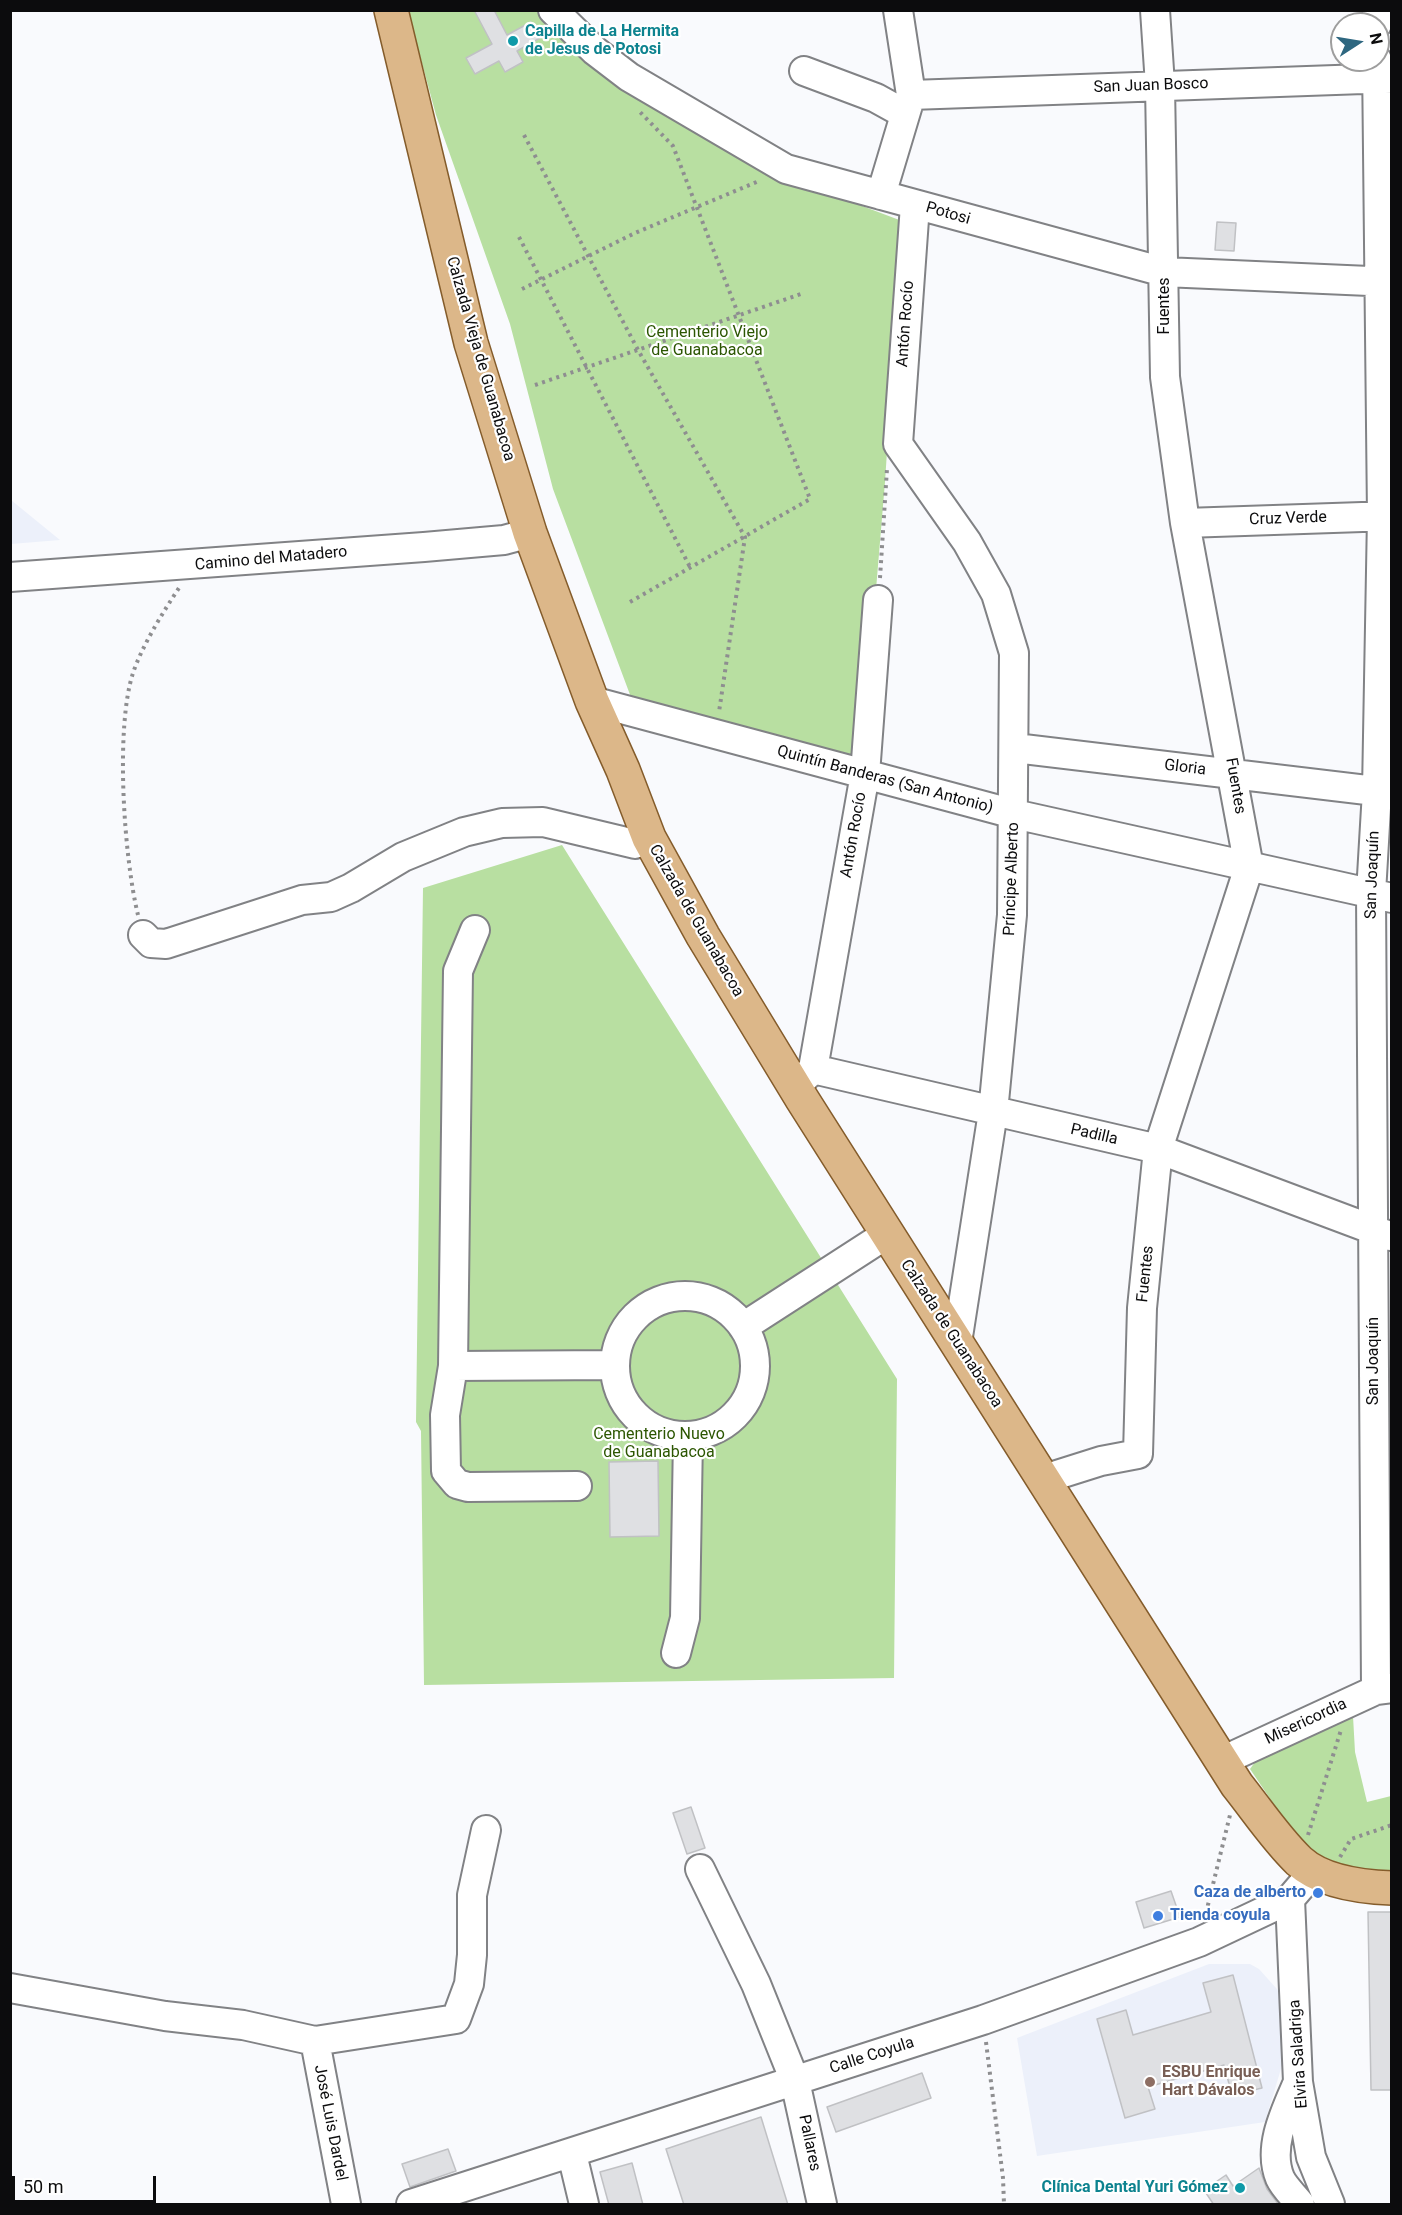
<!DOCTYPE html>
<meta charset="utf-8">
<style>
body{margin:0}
#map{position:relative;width:1402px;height:2215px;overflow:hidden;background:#f9fafd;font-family:Roboto,sans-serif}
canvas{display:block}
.frame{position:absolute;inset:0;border:12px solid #0c0c0d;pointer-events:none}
.north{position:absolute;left:1330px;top:12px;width:60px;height:60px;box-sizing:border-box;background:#fff;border:2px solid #9e9e9e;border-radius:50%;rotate:78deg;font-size:16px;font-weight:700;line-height:24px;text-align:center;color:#0c0c0d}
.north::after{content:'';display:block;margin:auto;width:21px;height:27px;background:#2e6780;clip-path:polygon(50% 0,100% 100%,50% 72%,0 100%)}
.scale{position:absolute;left:12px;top:2176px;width:144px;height:27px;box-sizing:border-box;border:3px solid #0c0c0d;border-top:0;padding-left:8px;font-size:18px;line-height:21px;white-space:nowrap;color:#0c0c0d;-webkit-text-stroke:4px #fff;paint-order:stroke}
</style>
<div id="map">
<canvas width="1402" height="2215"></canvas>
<div class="frame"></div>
<div class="north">N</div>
<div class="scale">50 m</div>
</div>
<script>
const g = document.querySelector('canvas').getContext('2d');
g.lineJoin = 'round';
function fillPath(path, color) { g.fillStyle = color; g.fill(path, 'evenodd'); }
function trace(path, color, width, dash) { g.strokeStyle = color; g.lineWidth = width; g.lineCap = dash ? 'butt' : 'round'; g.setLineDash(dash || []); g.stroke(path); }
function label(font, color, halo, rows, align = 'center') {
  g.font = font + ' Roboto,sans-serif'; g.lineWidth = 4.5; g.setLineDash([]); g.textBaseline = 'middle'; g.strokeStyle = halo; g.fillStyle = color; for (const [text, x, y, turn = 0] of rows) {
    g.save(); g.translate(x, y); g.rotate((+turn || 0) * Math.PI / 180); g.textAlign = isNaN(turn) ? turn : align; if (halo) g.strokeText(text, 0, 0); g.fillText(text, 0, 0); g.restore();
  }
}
const built = new Path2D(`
 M11,500L60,540L11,544Z
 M1209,1964H1250L1259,1969L1285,1998L1289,2042L1265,2122L1037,2156L1017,2038Z`);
const green = new Path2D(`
 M408,11H537L597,65L841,198L902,221L885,482L862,757L632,700L553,489L510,324L436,115Z
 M562,845L897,1379L894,1678L424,1685L421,1431L416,1422L423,888Z
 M1353,1716L1355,1752L1367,1802L1391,1796V1877H1373L1319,1855L1292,1831L1250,1769L1255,1762Z`);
const building = new Path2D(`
 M474,10H494L507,35L531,22L540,38L517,51L523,62L505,72L499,61L475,74L466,58L492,44Z
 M1217,222L1236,223L1234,251L1215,250Z
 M658,1461L659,1536L610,1537L609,1462Z
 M691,1807L705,1848L687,1854L673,1813Z
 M1171,1891L1180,1917L1144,1928L1136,1902Z
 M1368,1912H1392V2090H1371Z
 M1233,1975L1262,2088L1232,2095L1224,2065L1148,2087L1155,2109L1125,2118L1097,2019L1126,2010L1133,2035L1211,2012L1203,1983Z
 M922,2073L931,2098L836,2132L827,2107Z
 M761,2117L788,2205H684L666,2149Z
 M448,2149L456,2171L410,2187L402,2164Z
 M632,2163L643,2205H609L600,2172Z
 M1259,2168L1267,2189L1279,2205H1214L1204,2190L1226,2175L1233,2186Z`);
const path = new Path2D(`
 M524,135L638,350L745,537L719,712
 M519,237L690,567
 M522,289L635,233L759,181
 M535,385L804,293
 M880,578L887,469
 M630,602L810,499L673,146L640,112
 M138,915C124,858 115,728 133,673C142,646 163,612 179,588
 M1308,1835L1341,1730
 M1340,1857L1351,1839L1392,1825
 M1206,1913L1230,1815
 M986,2042L1003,2178L1004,2204`);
const minor = new Path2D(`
 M553,10L595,51L629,77L786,169L1164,272L1392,282
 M1377,10V24
 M804,71L876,98L905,114
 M911,95L1392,78
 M881,195L911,95L898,10
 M915,205L898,444L967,542L996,594L1014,653L1012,915L993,1112L957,1343
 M1185,523L1392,516
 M10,577L424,547L504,540L530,533
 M592,701L1014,814L1392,898
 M1015,748L1392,793
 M475,930L458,971L453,1366L615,1365
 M143,935L151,943L166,944L302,900L331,897L351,888L403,857L464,832L502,823L543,822L635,844L649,838
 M813,1069L865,774L878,600
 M795,1087L813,1069L1158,1149L1390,1236
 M615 1366a70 70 0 1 1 140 0a70 70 0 1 1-140 0Z
 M743,1327L887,1234
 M453,1366L445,1415L446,1471L457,1484L468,1487L577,1486
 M1044,1479L1101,1461L1138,1454L1142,1308L1158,1149L1249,867L1185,523L1165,377L1160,85L1155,10
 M676,1653L685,1618L688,1437
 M1376,1690L1371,893L1377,791L1382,516L1377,60
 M1222,1761L1376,1690L1392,1688
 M700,1869L756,1984L795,2081L822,2204
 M1290,1899L1298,2082L1311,2157L1330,2204
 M10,1988L165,2016L243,2025L315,2041L456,2019L469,1984L472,1955V1895L486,1830
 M315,2041L346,2204
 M1298,2082C1286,2110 1267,2147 1280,2178C1284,2187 1294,2196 1300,2204
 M572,2154L584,2204
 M411,2204L983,2020L1199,1942L1290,1899L1314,1871`);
const major = new Path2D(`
 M391,10L471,343L530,533L592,701L623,770L649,838L703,936L802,1099L1237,1785C1257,1810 1276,1839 1299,1861C1322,1882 1363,1887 1392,1888`);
const markers = [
 [513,41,6,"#0f9aa8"],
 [1318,1893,6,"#3f7fe0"],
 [1158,1916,6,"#3f7fe0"],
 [1150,2082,6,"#8d6e63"],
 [1240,2188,6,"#0f9aa8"]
];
const cultureNames = [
 ["Capilla de La Hermita",525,32],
 ["de Jesus de Potosi",525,50],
 ["Clínica Dental Yuri Gómez",1228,2188,"right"]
];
const streetNames = [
 ["San Juan Bosco",1151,86,-2],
 ["Potosi",948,214,16],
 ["Fuentes",1165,306,-90],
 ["Antón Rocío",906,324,-86],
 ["Calzada Vieja de Guanabacoa",480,359,74],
 ["Cruz Verde",1288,519,-2],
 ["Camino del Matadero",271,559,-5],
 ["Gloria",1185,768,7],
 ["Quintín Banderas (San Antonio)",885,780,15],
 ["Fuentes",1235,786,80],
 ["Antón Rocío",854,835,-80],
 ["San Joaquín",1373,875,-88],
 ["Príncipe Alberto",1012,879,-88],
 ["Calzada de Guanabacoa",696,921,60],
 ["Padilla",1094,1135,13],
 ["Fuentes",1146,1274,-84],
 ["Calzada de Guanabacoa",951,1334,57],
 ["San Joaquín",1374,1361,-90],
 ["Misericordia",1306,1722,-25],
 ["Elvira Saladriga",1299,2054,-94],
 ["Calle Coyula",872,2056,-18],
 ["José Luis Dardel",330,2123,79],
 ["Pallares",809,2143,78]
];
const parkNames = [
 ["Cementerio Viejo",707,333],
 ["de Guanabacoa",707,351],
 ["Cementerio Nuevo",659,1435],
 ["de Guanabacoa",659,1453]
];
const shopNames = [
 ["Caza de alberto",1306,1893],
 ["Tienda coyula",1170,1916,"left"]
];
const educationNames = [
 ["ESBU Enrique",1162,2073],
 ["Hart Dávalos",1162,2091]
];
fillPath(built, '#ecf0fa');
fillPath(green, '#b8dfa1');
fillPath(building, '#dfe0e3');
trace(building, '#c0c1c4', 1.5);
trace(minor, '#818285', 32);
trace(major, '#845c2b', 36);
trace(path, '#8e8e90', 4, [3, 4.5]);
trace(minor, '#fff', 28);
trace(major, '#dcb789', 33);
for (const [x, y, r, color] of markers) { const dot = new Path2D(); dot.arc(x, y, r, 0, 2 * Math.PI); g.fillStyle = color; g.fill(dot); trace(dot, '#fff', 2); }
label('bold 16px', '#0d838f', '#fff', cultureNames, 'left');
label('16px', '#0c0c0d', '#fff', streetNames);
label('16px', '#2c5602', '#fff', parkNames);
label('bold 16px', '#366cbe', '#fff', shopNames, 'right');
label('bold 16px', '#785e54', '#fff', educationNames, 'left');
</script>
